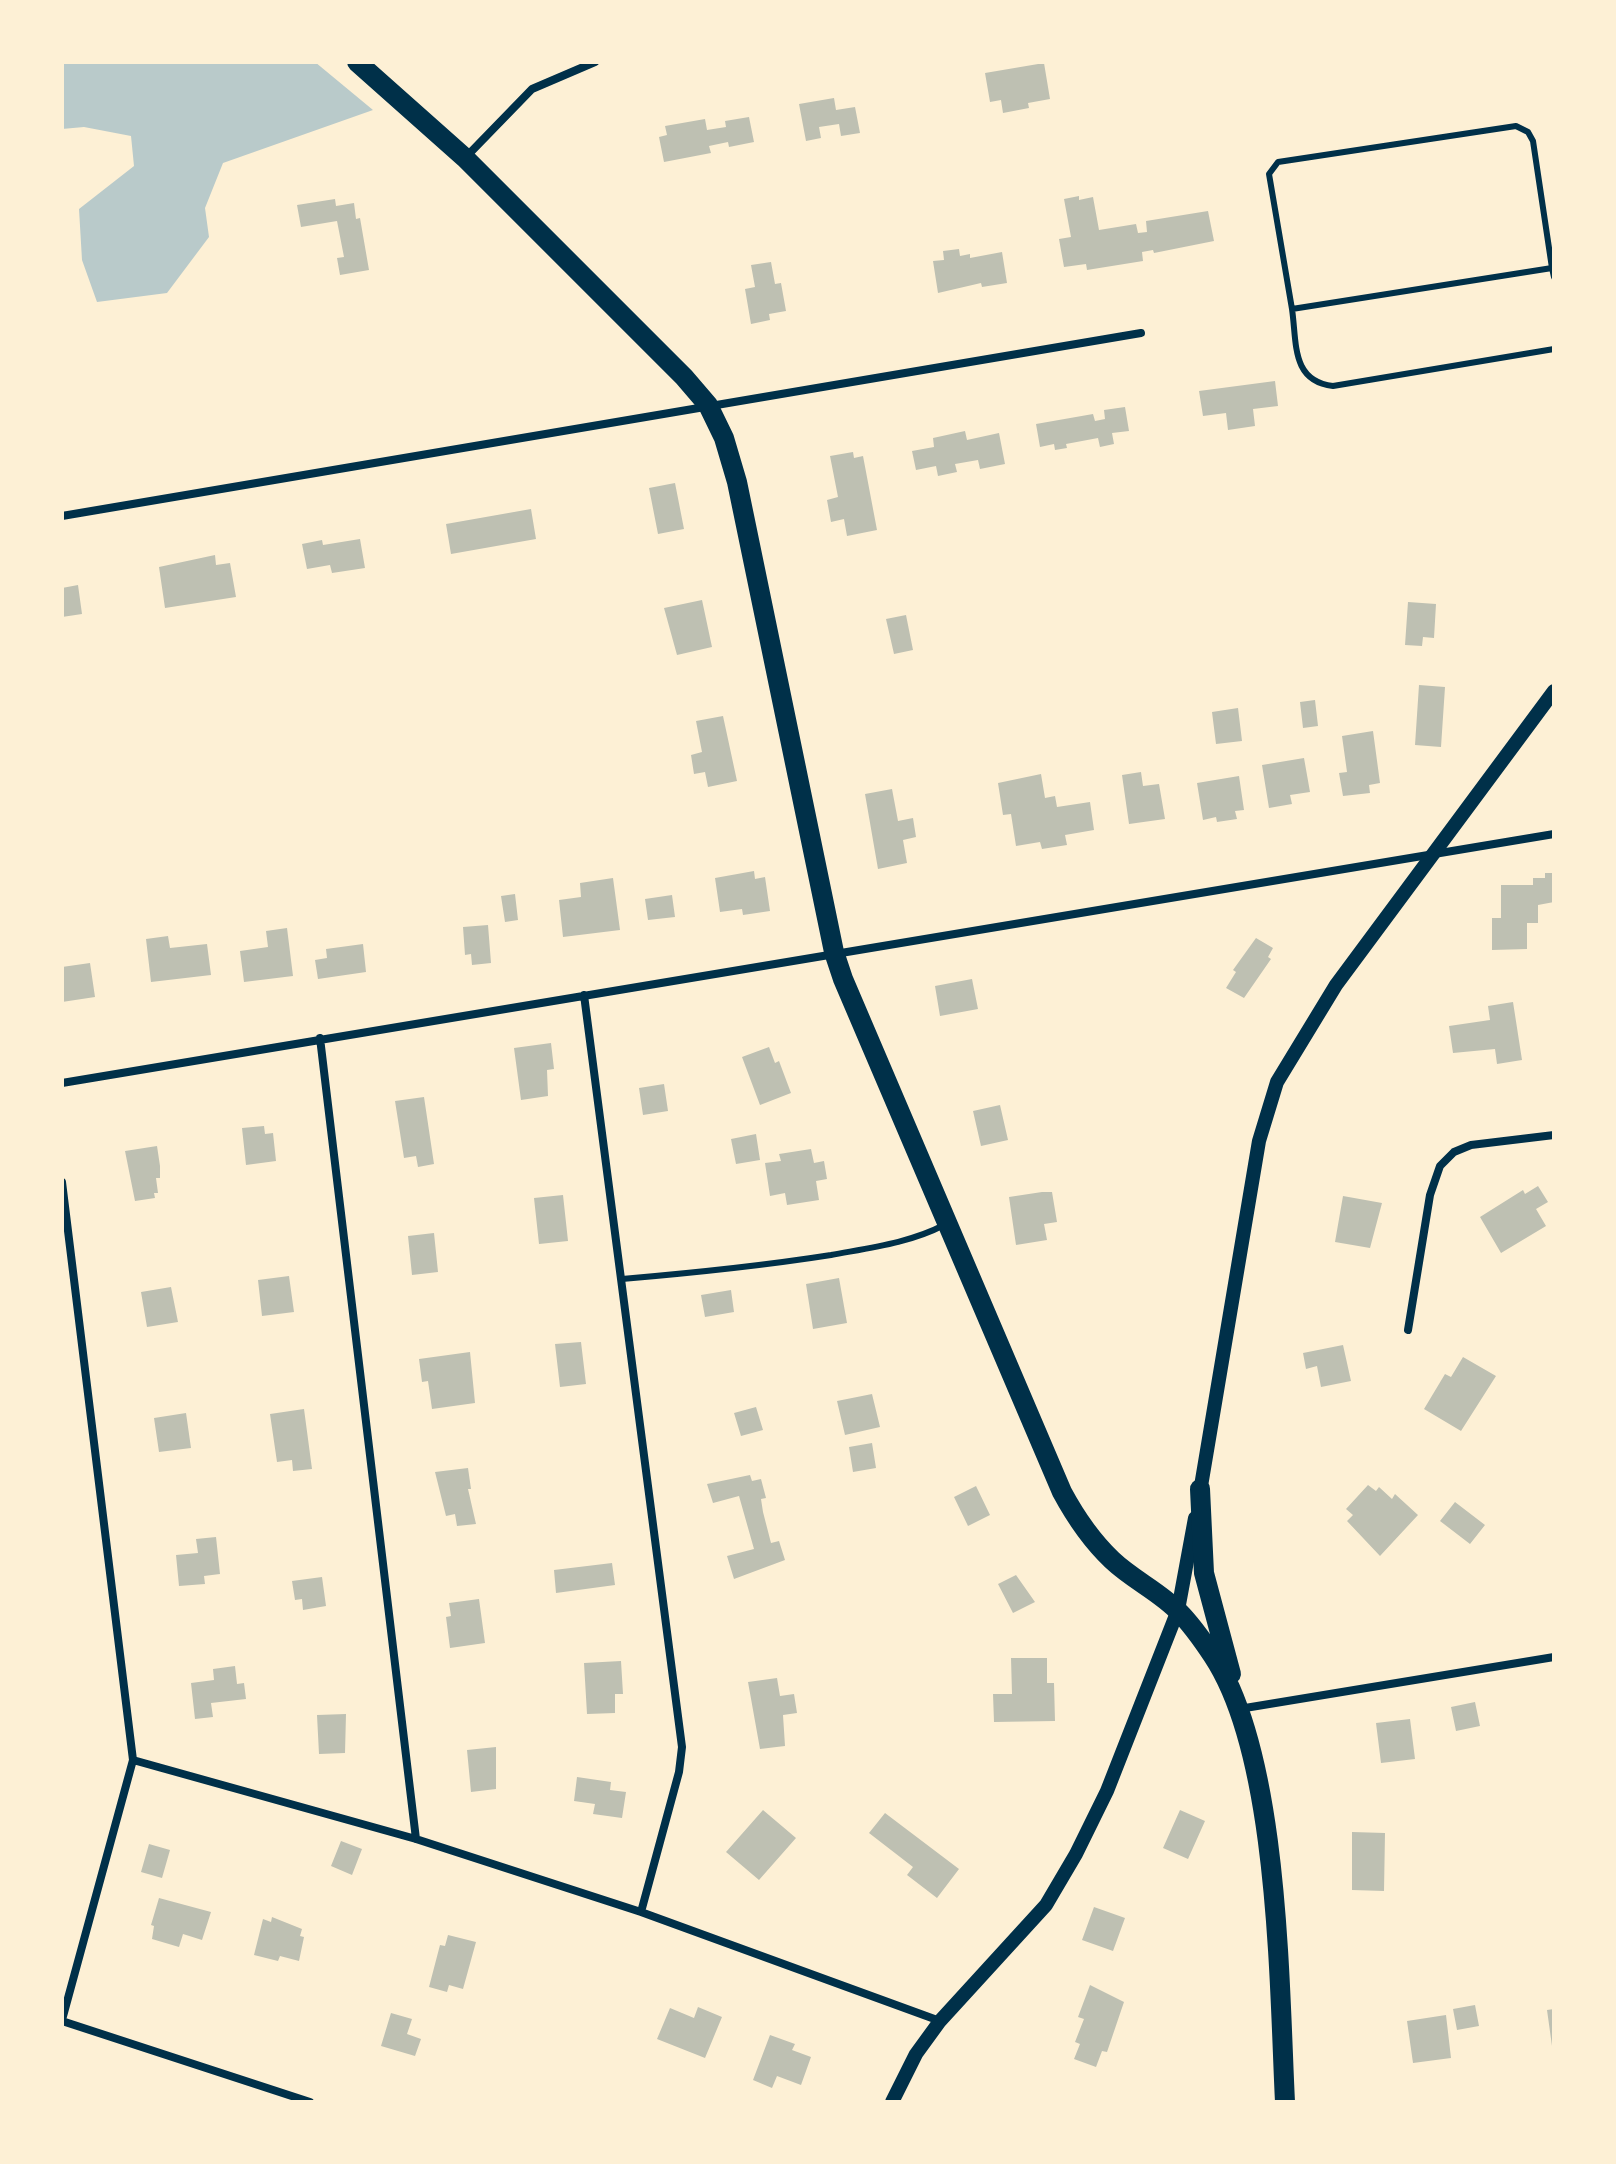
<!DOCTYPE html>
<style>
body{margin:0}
#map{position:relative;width:1616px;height:2164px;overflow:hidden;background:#fdf0d5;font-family:Cabin,sans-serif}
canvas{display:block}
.frame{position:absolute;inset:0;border:64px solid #fdf0d5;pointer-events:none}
</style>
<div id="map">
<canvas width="1616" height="2164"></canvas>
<div class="frame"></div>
</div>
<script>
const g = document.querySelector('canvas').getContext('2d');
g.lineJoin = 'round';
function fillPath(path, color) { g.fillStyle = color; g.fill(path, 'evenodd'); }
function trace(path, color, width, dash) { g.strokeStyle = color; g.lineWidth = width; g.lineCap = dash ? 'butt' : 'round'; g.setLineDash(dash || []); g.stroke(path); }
const green = new Path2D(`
 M62,62H315L373,110L223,163L205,208L209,237L167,293L97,302L82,260L79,209L134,166L131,136L84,127L62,129Z`);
const building = new Path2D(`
 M1044,63L1050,99L1028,103L1029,108L1003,113L1001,100L990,102L985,73Z
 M834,98L836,110L855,107L860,133L841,136L839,124L819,127L821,138L806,141L799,104Z
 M749,117L754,142L729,147L728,142L709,146L711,153L664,162L659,137L667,135L665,126L705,119L707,130L726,127L725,121Z
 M1079,196V200L1093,197L1099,230L1136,224L1138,233L1147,232L1146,221L1208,211L1214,241L1154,253L1153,250L1142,252L1143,261L1087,270L1086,264L1064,267L1059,239L1071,237L1064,199Z
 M335,199L336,206L354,203L356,219L360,218L369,270L340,275L337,258L344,257L337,221L301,227L297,205Z
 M959,249L960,256L970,254V258L1002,252L1007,283L982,287L981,283L938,293L933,261L944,260L943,251Z
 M771,262L775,284L781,283L786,311L769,314L770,320L751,324L745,289L755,287L751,265Z
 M1275,381L1278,406L1253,409L1255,426L1228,430L1226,413L1203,416L1199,391Z
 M1125,407L1129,431L1112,433L1114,444L1100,447L1098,438L1066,444L1067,448L1055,450L1054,444L1040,447L1036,424L1093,414L1095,421L1105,419L1104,410Z
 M965,431L967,440L999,433L1005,464L980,469L978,460L955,464L957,472L938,476L936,466L916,470L912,451L934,447L933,438Z
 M853,452L854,458L863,456L877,530L847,536L844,519L831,522L827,500L838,497L830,456Z
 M675,483L684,529L658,534L649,488Z
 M531,509L536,539L451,554L446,524Z
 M360,539L365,568L332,573L330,565L307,569L302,544L322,540L323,545Z
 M215,555L216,565L230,563L236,597L165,608L159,567Z
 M78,585L82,614L62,617V588Z
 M702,600L712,647L677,655L664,608Z
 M1408,602L1436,604L1434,638L1423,637L1422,646L1405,645Z
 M906,615L913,650L894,654L886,619Z
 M1419,685L1445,687L1441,747L1415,745Z
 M1315,700L1318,726L1303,728L1300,702Z
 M1238,708L1242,741L1216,744L1212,712Z
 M723,716L737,781L708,787L705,772L694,774L691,755L702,752L696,721Z
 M1373,731L1380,783L1369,785L1370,793L1343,796L1339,773L1347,772L1342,736Z
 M1304,758L1310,792L1290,795L1292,804L1269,808L1262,765Z
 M1141,772L1143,786L1159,784L1165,819L1129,824L1122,775Z
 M1041,774L1045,798L1055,796L1057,807L1090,802L1094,830L1065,835L1067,845L1042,849L1040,842L1016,846L1011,814L1003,815L998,783Z
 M1239,776L1244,810L1235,811L1237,819L1217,822L1216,817L1203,820L1197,783Z
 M892,789L898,821L913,818L916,837L903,840L907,863L878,869L865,794Z
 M754,871L755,879L765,877L770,911L743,915L742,909L720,912L715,878Z
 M1545,873H1554V902L1538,905V923H1527V949L1492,950V918H1501V885H1533V878H1545Z
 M613,878L620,930L563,937L559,900L581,897L580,883Z
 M515,894L518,920L505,922L501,896Z
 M672,895L675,917L648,920L645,899Z
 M488,925L491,963L472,965L471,954L465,955L463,927Z
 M287,928L293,976L244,982L240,951L268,947L266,931Z
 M168,936L170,948L207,944L211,975L151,982L146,939Z
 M1256,938L1273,948L1268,957L1271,959L1244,998L1226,988L1236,972L1233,970Z
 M363,944L366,972L318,979L315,960L327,958L326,949Z
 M90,963L95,997L62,1002V967Z
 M972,979L978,1009L940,1016L935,986Z
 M1513,1002L1522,1060L1497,1064L1495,1049L1453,1053L1449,1026L1490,1020L1488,1006Z
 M551,1043L554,1069L547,1070L548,1096L521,1100L514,1048Z
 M769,1047L775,1063L779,1061L791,1093L760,1105L742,1057Z
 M664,1084L668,1111L643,1115L639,1088Z
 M424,1097L434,1164L418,1167L416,1156L404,1158L395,1101Z
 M1000,1105L1008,1140L981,1146L973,1111Z
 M264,1126L265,1134L273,1133L276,1161L246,1165L242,1128Z
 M756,1134L760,1160L736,1164L731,1139Z
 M157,1146L160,1166V1178H156L158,1193H154L155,1198L135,1201L125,1151Z
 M811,1149L814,1163L824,1161L827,1179L816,1181L819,1200L787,1205L785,1193L770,1196L765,1163L781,1161L779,1154Z
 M1538,1186L1548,1202L1536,1209L1546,1226L1501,1253L1480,1217L1523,1190L1525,1194Z
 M1042,1192H1052L1057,1222L1044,1224L1047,1240L1016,1245L1009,1197Z
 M563,1195L568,1241L539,1244L534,1198Z
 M1343,1196L1382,1203L1370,1248L1335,1242Z
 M434,1233L438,1272L412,1275L408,1236Z
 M289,1276L294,1312L262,1316L258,1280Z
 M839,1278L847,1323L813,1329L806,1284Z
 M171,1287L178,1322L147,1327L141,1292Z
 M731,1290L734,1312L705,1317L701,1295Z
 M581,1342L586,1384L560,1387L555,1344Z
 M1343,1345L1351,1381L1321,1387L1317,1366L1306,1369L1303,1353Z
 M470,1352L475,1403L432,1409L428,1381L422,1382L419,1359Z
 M1463,1357L1496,1376L1461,1431L1424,1409L1445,1374L1451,1377Z
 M872,1394L880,1427L845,1435L837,1401Z
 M756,1407L763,1430L741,1436L734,1413Z
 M304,1409L312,1469L293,1471L292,1460L277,1462L270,1414Z
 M186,1413L191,1448L159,1452L154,1418Z
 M872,1443L876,1468L853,1472L849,1447Z
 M468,1468L471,1489H468L476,1524L457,1526L455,1514L446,1516L435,1472Z
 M750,1475L752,1481L761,1479L766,1498L761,1499L763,1512L771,1543L779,1541L785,1560L734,1579L727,1556L754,1549L739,1496L713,1503L707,1484Z
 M1368,1485L1376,1491L1379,1487L1392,1499L1395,1494L1418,1515L1380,1556L1347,1521L1353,1515L1346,1509Z
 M976,1486L990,1515L968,1526L954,1497Z
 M1455,1502L1485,1525L1470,1544L1440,1521Z
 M216,1537L220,1574L204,1576L205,1584L179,1586L176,1555L198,1553L196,1539Z
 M612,1563L615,1585L556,1593L554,1570Z
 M1016,1575L1035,1602L1013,1613L998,1584Z
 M322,1577L326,1606L303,1610L302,1599L295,1600L292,1581Z
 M479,1599L485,1643L450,1648L446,1617L451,1616L449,1603Z
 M1011,1658H1047V1683H1054L1055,1721L994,1722L993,1694H1012Z
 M621,1661L623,1694H615V1713L587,1714L584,1663Z
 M235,1666L237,1684L244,1683L246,1699L211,1703L213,1717L195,1719L191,1683L214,1680L213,1669Z
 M777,1678L780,1696L794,1694L797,1713L783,1715L785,1746L760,1749L748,1682Z
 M1475,1702L1480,1726L1456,1731L1451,1707Z
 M346,1714L345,1753L319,1754L317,1715Z
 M1410,1719L1415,1759L1381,1763L1376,1723Z
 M496,1747V1789L471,1792L467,1750Z
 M577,1777L611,1782L610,1790L626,1792L622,1818L593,1814L595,1804L574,1801Z
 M763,1810L796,1838L759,1880L726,1852Z
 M1180,1810L1205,1821L1188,1859L1163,1848Z
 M885,1813L959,1869L937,1898L907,1875L913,1867L869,1833Z
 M1352,1832L1385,1833L1384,1891L1352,1890Z
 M341,1841L362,1849L352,1875L331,1866Z
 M149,1844L170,1850L162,1878L141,1872Z
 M159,1898L211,1912L202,1940L183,1934L179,1947L152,1939L154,1926L151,1925Z
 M1094,1907L1125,1918L1113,1951L1082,1940Z
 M272,1917L302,1929L300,1936L304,1937L299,1961L280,1956L278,1961L254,1955L263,1919L271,1922Z
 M448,1935L476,1942L463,1989L449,1985L447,1992L429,1987L440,1945L445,1946Z
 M1090,1985L1124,2002L1107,2052L1102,2051L1096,2067L1074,2059L1080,2044L1075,2042L1084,2019L1078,2017Z
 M1475,2005L1479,2026L1457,2030L1453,2009Z
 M698,2007L722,2017L705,2058L657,2039L670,2008L694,2018Z
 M1554,2009V2046H1552L1547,2010Z
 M391,2013L412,2019L407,2034L421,2039L415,2056L381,2046Z
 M1446,2015L1451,2058L1413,2063L1407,2021Z
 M770,2035L795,2044L792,2050L811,2057L801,2085L777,2076L772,2088L753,2080Z`);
const service = new Path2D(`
 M1554,277L1552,268L1292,309C1297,343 1291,381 1333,386L1554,349
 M1292,309L1269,174L1278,162L1516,126L1528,132L1533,141L1552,268
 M622,1279C692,1273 761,1266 831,1255C868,1248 910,1243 944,1225`);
const minor = new Path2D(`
 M466,157L532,89L595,62
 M62,516L1141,333
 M584,995L682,1747L679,1772L641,1912
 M320,1038L416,1839
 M62,1083L1554,834
 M62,1182L133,1760L62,2020
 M1408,1330L1430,1195L1440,1166L1454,1152L1471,1145L1554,1135
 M1239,1709L1554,1657
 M133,1760L416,1839L641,1912L940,2021
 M62,2021L310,2102`);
const tertiary = new Path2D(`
 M1199,1498L1259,1141L1277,1082L1336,985L1554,691
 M892,2102L916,2054L940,2021L1046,1905L1076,1854L1107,1791L1178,1610L1195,1518`);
const primary = new Path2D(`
 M357,62L465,158L684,377L708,405L724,438L737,482L834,952L843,979L1062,1492C1076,1518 1091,1540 1112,1560C1133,1580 1160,1592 1179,1612C1192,1625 1203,1641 1213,1656C1279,1756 1279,1982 1285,2102
 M1200,1489L1204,1573L1231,1674`);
fillPath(green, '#b9caca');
fillPath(building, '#bec0b2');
trace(service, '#003049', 6);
trace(minor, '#003049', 8);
trace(tertiary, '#003049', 14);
trace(primary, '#003049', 20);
</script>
